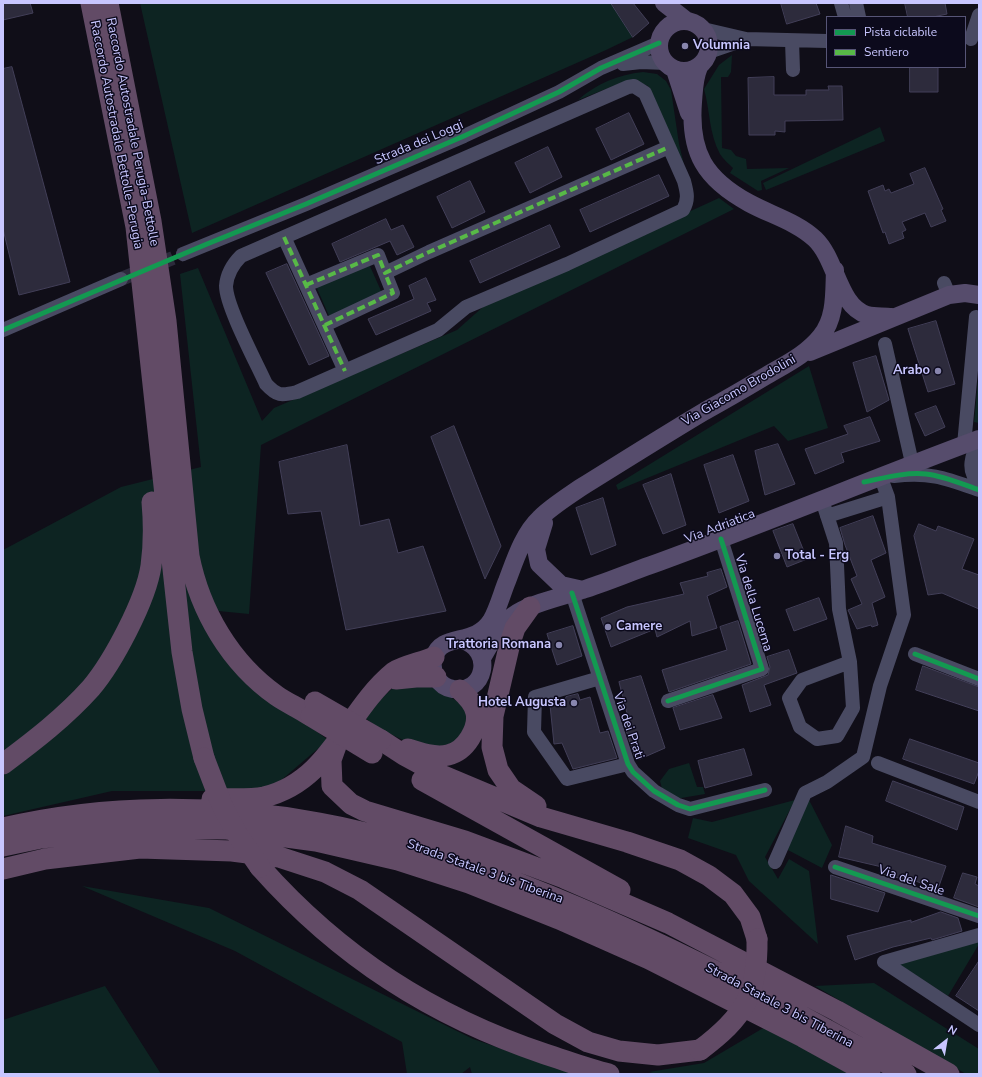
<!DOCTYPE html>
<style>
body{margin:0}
#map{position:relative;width:982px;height:1077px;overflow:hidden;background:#100e18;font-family:"Nunito Sans",sans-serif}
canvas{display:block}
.frame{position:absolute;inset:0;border:4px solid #c8c6ff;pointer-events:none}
.legend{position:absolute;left:826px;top:16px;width:140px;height:52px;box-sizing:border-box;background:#0c0a1c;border:1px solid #575577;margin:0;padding:5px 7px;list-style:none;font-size:12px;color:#c8c6ff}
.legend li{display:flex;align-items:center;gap:8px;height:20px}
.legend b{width:20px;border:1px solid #575577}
.north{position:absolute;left:926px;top:1021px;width:40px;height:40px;-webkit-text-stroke:3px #0c0a1c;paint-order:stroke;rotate:31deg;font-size:11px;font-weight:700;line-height:16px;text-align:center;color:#c8c6ff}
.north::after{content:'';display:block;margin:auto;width:14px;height:18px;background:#c8c6ff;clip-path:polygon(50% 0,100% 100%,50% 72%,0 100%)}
</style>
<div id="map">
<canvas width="982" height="1077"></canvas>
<div class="frame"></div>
<ul class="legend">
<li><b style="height:5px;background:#139951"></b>Pista ciclabile</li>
<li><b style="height:5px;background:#58b947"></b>Sentiero</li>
</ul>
<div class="north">N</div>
</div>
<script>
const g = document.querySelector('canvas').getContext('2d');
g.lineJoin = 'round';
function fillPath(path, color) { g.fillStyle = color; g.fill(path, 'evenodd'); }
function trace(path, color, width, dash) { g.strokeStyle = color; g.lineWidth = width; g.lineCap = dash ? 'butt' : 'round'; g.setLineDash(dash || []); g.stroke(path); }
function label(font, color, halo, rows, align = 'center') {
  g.font = font + ' "Nunito Sans",sans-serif'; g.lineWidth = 3; g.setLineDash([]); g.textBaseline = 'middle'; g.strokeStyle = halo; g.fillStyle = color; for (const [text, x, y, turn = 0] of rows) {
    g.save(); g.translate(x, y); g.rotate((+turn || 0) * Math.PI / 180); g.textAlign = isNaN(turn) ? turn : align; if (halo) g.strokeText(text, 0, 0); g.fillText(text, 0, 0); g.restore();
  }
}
const green = new Path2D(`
 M140,3H617L613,6L633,37L606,50L192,233Z
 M732,55L731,72L728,77H721L722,148L731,150L736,156L746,159L747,169L789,168L761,181L762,190L758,191L730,173L733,168C729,164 723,159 720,154C709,134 710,110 704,89L719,65Z
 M643,72L657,74L666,81L671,90L679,144L686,173L648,86L638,82L626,81L578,100C597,83 618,75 643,72Z
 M880,127L885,141L766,190L763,183Z
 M719,198L734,209L261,445L249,614L198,609L234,670L328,740L272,788L205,791H112L3,816V550L121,487L201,467L180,274L198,268L262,421L274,408L457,330L484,306Z
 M369,264L382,293L329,316L316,286Z
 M809,366L828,428L788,441L774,426L618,490L616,485Z
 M979,369V423L974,422Z
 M418,680L459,702L468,712L467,728L458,742L424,750L380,729L365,718L368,711L395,686Z
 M689,763L697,787H703L705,794L675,799L663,792L660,781L669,769Z
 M808,798L832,845L822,868L786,849Z
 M795,800L765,857L778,879L789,859L809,871L818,944L749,881L736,855L688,838L693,818L712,822Z
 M82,886L209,908L473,1039L576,1074H472L470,1067L461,1074H407L402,1042L235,951Z
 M979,939V944L948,996L897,963Z
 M874,983L979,1049V1074H966L815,986Z
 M105,986L161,1074H3V1020Z
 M765,1027L849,1074H656L649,1072L704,1063Z`);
const building = new Path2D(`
 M3,3H30L33,13L3,20Z
 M611,3H633L649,23L633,37Z
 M781,3H816L820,14L787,24Z
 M905,3H945L947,14L933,17H908Z
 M12,67L70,282L19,295L3,229V69Z
 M910,67H938V92H910Z
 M774,77V95H806V90H829L828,86H842L843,120L785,121V132L775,131V135H749L748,78Z
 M629,113L644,144L611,160L596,129Z
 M548,147L562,177L530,193L515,163Z
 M925,168L943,209L941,210L946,221L931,227L925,213L902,222L906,230L902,232L904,238L889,244L885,232L883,233L868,191L883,185L885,191L889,189L891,193L914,184L910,174Z
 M659,175L669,196L590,232L580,210Z
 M470,181L485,212L452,228L437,197Z
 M386,219L391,230L403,225L414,247L397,255L390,241L340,262L332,244Z
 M550,225L560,247L480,283L470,261Z
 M287,264L329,356L309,365L266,273Z
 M426,278L436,300L427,303L431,311L376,335L368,319L414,299L409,286Z
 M936,321L955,384L928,392L908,329Z
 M876,356L889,400L867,412L853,363Z
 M936,406L945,427L925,436L915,414Z
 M870,417L880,441L841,453L844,462L815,474L805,449L848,434L844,426Z
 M454,426L501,546L485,579L431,437Z
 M778,444L795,484L765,495L755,451Z
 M347,445L360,526L389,519L398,553L423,546L446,611L346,630L321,511L288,514L279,462Z
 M733,455L749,501L719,513L704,465Z
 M671,474L686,525L663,534L643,485Z
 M603,498L616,545L591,555L576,508Z
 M873,516L886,553L871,560L885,597L872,603L878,625L872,627L871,625L857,629L848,610L862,604L851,579L857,576L845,545L840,528Z
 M793,524L807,559L787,567L773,531Z
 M919,524L936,531L938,526L974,539L962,569L979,575V609L942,593L928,595L914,536Z
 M721,569L727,587L707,596L717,628L692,636L690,621L657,637L655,629L611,647L601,618L627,607L684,594L680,583L708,576L707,573Z
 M819,598L827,619L794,631L786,610Z
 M738,621L751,664L669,692L662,670L727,650L720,627Z
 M573,626L582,656L557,665L547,634Z
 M789,650L797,673L764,685L771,705L750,712L742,685L768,675L770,667L767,657Z
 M923,666L979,687V711L916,690Z
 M641,676L665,748L640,759L635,758L625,727L630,725L619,682Z
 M578,694L580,700L590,697L600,733L608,731L617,758L573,769L562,743L554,744L550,705L564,703L566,697Z
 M713,695L722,718L680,730L673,708Z
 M910,739L979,763V771L974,784L903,759Z
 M744,749L752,775L705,788L698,761Z
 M893,781L964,807L957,830L886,801Z
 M846,826L873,836L872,843L946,866L938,889L907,878L906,880L880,873L882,867L839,857Z
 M963,873L977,877L975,884L979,886V907L954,898Z
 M831,875L885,893L878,912L831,899Z
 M941,912L958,918L962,931L932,940L931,938L893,947L855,960L847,936L911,920V922Z
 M979,961V1011L956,996Z`);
const minorTunnel = new Path2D(`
 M121,279L183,254`);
const minor = new Path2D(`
 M841,3L845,17
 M856,3L859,17
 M703,29L746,39L827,41
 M971,39L979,15
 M792,41L793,70
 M709,52L744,40
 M623,64L641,62L666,63
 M634,86L645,93L684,181C687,192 689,200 683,210L567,264L466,307L438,330L297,392C281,396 277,396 266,384C256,362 226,306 226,286C227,273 233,264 241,256L628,87Z
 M284,237L345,371
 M183,254L306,204L464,136L559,92L601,68L659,43
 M944,283L949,295
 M306,285L378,255L385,273L429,252L669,147
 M325,325L393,293L385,273
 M3,330L121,279
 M885,344L912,463
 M979,442C972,454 966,471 979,482
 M964,445L976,317
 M894,476C931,472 945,478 979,490
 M822,500L836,543L839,609L850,662L853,708L837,736L817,739L800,727L789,698L802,680L850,662
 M827,516L888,497L881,478
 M572,593L628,764L633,772L654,791L678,805L690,809L765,790
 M915,654L979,679
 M600,678L535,697L534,732L567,779L628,764
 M668,701L762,669L721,539
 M878,763L979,802
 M775,862L805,793L827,782L863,757L880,686L904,615L888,497
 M835,867L979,916
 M884,962L979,1025
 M884,962L979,935`);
const major = new Path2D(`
 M664,3L687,21
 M659 46a25 25 0 1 1 50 0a25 25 0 1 1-50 0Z
 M699,67C694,78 694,90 693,102C689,153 705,179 749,203C771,215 797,222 815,239C837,260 838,306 867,315C874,317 884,316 891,317
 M675,70L689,113
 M810,352L949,295L965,293L979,295
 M544,523L536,549L539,564L561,585L583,590
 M462,640C495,650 485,695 453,689C439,687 429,671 434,657C442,632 474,647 491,621C498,609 502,593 507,581C515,560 523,534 540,518C551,507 567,497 580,488C622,462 663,436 705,411C725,400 744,389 764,377C784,365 806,355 821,336C836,318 834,292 835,270
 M482,658C491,643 499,625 514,615C531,603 562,597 582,590C605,583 628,573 651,565C761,525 869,480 979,439`);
const highway = new Path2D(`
 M91,3L136,227L182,652L192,709L204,758
 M108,3L151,221L166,321L189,556C200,611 230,663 277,696C287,703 299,708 309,715
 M530,607L515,628L510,643L493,716L492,747L498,770L511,789L536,806
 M396,679L416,677H436
 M381,740L404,755L441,775L541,817L627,842L680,860L709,876L733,894L750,917L757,939
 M336,746L331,760L332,786L351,804L365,811L465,841L564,878L668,923L837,1011L949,1074
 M408,749C420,753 435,758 448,755C457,753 465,746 470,738C482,718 477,705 460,690
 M3,764C34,741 65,717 91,688C113,662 146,600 151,566C154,544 154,524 152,502
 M422,780L620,890
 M212,799C228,798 248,800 264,797C331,781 346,711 394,672C403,666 423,662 434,657
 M3,828C106,804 215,804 319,823C392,836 462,860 530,888C660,939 784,1005 906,1074
 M3,846L41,838L139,828L227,829L316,841L398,860L469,883L559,919L649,959L803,1037L870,1074
 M260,867C340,957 432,1016 545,1054C567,1061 587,1069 609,1074
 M3,869L45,859L140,848L232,851L279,857L325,872L360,890L555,1024L588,1042L619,1051L658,1055L700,1050`);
const highwayBridge = new Path2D(`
 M315,702L381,740
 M311,716L372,753
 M204,758L222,805L237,834L260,867
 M700,1050C744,1017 758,995 757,939`);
const quiet = new Path2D(`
 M284,237L345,371
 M306,285L378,255L385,273L429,252L669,147
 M325,325L393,293L385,273`);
const cycleway = new Path2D(`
 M3,330L207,244L306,204L464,136L559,92L601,68L659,43
 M864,482C884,478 905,472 926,474C944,476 962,484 979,490
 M572,593L628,764L633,772L654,791L678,805L690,809L765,790
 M915,654L979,679
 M668,701L762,669L721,539
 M835,867L979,916`);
const markers = [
 [685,46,4,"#8886ae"],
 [938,371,4,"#8886ae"],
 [777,556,4,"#8886ae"],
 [608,627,4,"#8886ae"],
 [559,645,4,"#8886ae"],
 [574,703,4,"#8886ae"]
];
const poiNames = [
 ["Volumnia",693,46],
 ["Arabo",930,371,"right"],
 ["Total - Erg",785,556],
 ["Camere",616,627],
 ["Trattoria Romana",551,645,"right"],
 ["Hotel Augusta",566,703,"right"]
];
const streetNames = [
 ["Raccordo Autostradale Perugia-Bettolle",132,132,79],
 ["Raccordo Autostradale Bettolle-Perugia",116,135,79],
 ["Strada dei Loggi",419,143,-23],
 ["Via Giacomo Brodolini",739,391,-30],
 ["Via Adriatica",720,527,-21],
 ["Via della Lucerna",753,603,73],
 ["Via dei Prati",628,726,71],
 ["Strada Statale 3 bis Tiberina",485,872,20],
 ["Via del Sale",911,881,19],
 ["Strada Statale 3 bis Tiberina",779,1006,28]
];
fillPath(green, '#0d2422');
fillPath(building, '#2d2b3c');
trace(building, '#423f58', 1);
trace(minorTunnel, '#2c2a3b', 14, [14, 7]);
trace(minor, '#494a62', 14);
trace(major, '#564c6c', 18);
trace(highway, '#624b66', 21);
trace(highwayBridge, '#624b66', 21);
trace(quiet, '#58b947', 4, [8, 4]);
trace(cycleway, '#139951', 5);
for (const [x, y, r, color] of markers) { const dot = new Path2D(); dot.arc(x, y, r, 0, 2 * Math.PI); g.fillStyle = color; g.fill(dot); trace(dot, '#0c0a1c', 1.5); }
label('bold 13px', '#c8c6ff', '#0c0a1c', poiNames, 'left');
label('13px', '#c8c6ff', '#0c0a1c', streetNames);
</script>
